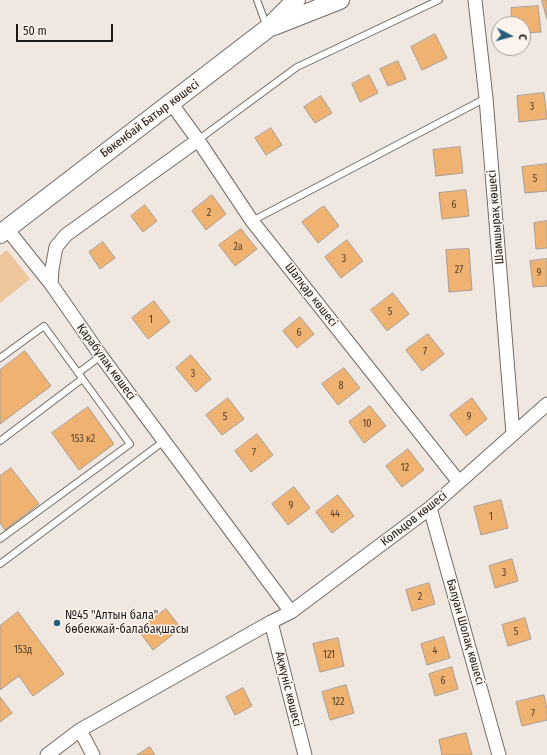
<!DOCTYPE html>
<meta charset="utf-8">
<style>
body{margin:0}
#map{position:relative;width:547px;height:755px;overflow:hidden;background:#f0e8e0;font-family:"Fira Sans Condensed",sans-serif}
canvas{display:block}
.north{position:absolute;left:491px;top:16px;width:40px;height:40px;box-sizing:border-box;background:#fdf5ed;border:1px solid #a39d97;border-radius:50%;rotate:96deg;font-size:11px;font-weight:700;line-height:16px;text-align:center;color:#1c1917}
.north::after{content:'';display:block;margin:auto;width:14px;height:18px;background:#2a5f7b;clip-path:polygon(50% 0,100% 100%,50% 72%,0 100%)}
.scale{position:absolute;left:16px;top:24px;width:97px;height:18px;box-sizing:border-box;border:2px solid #1c1917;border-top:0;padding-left:5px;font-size:12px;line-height:14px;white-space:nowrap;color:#1c1917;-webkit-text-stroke:3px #fdf5ed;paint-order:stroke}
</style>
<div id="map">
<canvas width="547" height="755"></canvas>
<div class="north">С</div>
<div class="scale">50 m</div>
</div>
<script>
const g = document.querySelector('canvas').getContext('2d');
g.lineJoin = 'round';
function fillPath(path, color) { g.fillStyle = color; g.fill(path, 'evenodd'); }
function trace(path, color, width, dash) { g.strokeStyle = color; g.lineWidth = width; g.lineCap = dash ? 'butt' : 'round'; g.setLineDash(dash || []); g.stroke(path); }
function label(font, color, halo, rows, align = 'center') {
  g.font = font + ' "Fira Sans Condensed",sans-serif'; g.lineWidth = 3; g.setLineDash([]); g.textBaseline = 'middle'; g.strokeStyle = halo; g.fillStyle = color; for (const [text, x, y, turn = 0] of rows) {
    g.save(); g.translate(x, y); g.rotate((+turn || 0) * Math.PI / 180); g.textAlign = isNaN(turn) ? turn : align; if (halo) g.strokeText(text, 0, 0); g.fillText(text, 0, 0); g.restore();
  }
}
const green = new Path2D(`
 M7,250L30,279L0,303V255Z`);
const building = new Path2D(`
 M542,0H547V19Z
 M538,6L541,32L523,33V24H512L511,8Z
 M435,34L447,58L422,70L411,47Z
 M398,61L406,79L388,86L380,69Z
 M369,75L378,93L360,102L352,84Z
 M544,93L547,119L519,122L517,96Z
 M321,96L332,113L315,123L304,107Z
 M271,128L282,145L266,155L255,138Z
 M460,147L463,173L436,176L433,150Z
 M547,164V191L525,193L522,167Z
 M466,190L469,216L442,219L439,193Z
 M212,195L226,214L206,230L192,211Z
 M145,205L157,221L143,232L131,216Z
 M324,206L339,226L318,243L302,222Z
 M547,221V248L536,249L534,223Z
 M241,229L257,249L235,266L219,245Z
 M347,240L363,261L341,278L325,257Z
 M103,242L115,258L100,269L89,252Z
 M469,249L472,290L449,292L446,250Z
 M547,259V286L533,287L530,261Z
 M393,293L409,314L387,331L371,310Z
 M154,301L170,322L148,339L132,318Z
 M300,317L314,334L297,348L283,331Z
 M428,334L444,354L422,371L406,350Z
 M25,351L51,386L0,424V370Z
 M191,355L211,379L196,392L176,368Z
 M344,368L360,388L338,405L322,384Z
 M228,398L244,419L222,435L206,415Z
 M472,398L487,419L466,436L450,415Z
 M370,406L386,426L364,443L349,422Z
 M88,407L114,444L79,470L52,433Z
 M257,434L273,455L251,472L235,451Z
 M408,449L424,470L402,487L386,466Z
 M11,468L39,504L5,530L0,523V476Z
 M294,487L310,508L288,525L272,504Z
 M338,495L354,516L332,533L316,512Z
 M501,500L508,528L481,535L474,507Z
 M512,559L518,581L495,588L489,566Z
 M429,583L435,604L412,611L406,590Z
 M166,609L181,628L153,650L138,630Z
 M18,612L64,674L33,696L19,676L0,690V626Z
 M525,618L531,639L508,646L502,625Z
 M444,637L450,658L427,665L421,644Z
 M338,638L344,666L320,672L313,644Z
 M452,667L458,689L435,696L429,674Z
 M346,685L354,713L330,720L322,692Z
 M243,688L252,706L235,715L226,697Z
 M544,695L547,709V720L522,726L516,702Z
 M0,697L12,713L0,722Z
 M466,733L472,755H442L439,740Z
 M150,747L155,755H137Z`);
const lane = new Path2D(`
 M257,0L267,27
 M198,140L297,67L439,0
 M252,221L486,98
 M0,358L44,326L130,444L0,539
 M78,373L101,356
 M0,441L82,379
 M0,564L164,441`);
const street = new Path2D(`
 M475,0L486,98L513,434
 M171,103L198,140L252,221L459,482
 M198,140L66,235L56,247L52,269L51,284L101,356L291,612
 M7,229L51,284
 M430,508L499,755
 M271,622L305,755
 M80,730L93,755
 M47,755L80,730L271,622L291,612L430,508L547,404`);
const secondary = new Path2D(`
 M274,26L340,0
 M0,234L267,29L296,0`);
const markers = [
 [57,623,4,"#2a5f7b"]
];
const numberNames = [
 ["3",532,107],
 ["5",535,179],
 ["6",454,205],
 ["2",209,213],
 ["2а",238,247],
 ["3",344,259],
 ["27",459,270],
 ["9",539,273],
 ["5",390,312],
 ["1",151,320],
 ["6",299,333],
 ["7",425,352],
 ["3",193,374],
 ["8",341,386],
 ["5",225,417],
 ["9",469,417],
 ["10",367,424],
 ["153 к2",83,439],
 ["7",254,453],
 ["12",405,468],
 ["9",291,506],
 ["44",335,514],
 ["1",491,517],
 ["3",504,573],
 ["2",420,597],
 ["5",516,632],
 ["153д",23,650],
 ["4",435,651],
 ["121",329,655],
 ["6",443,681],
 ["122",338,702],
 ["7",533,714]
];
const streetNames = [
 ["Бөкенбай Батыр көшесі",150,119,-37],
 ["Шамшырақ көшесі",496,217,-95],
 ["Шалқар көшесі",311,295,52],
 ["Қарабұлақ көшесі",106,362,54],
 ["Кольцов көшесі",414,519,-38],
 ["Балуан Шолақ көшесі",465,632,74],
 ["Ақжүніс көшесі",288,689,76]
];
const poiNames = [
 ["№45 \"Алтын бала\"",65,616],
 ["бөбекжай-балабақшасы",65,630]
];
fillPath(green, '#eec69d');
fillPath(building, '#f0b271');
trace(building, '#a59e97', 1);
trace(lane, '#726c65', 8);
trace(street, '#726c65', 15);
trace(secondary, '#726c65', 20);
trace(lane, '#fff', 6);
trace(street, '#fff', 13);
trace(secondary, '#fff', 18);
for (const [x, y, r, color] of markers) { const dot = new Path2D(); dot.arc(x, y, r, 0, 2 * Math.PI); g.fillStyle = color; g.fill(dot); trace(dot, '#fdf5ed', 1.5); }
label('10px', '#513f2e', null, numberNames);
label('12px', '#1c1917', '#fdf5ed', streetNames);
label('12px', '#1c1917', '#fdf5ed', poiNames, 'left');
</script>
